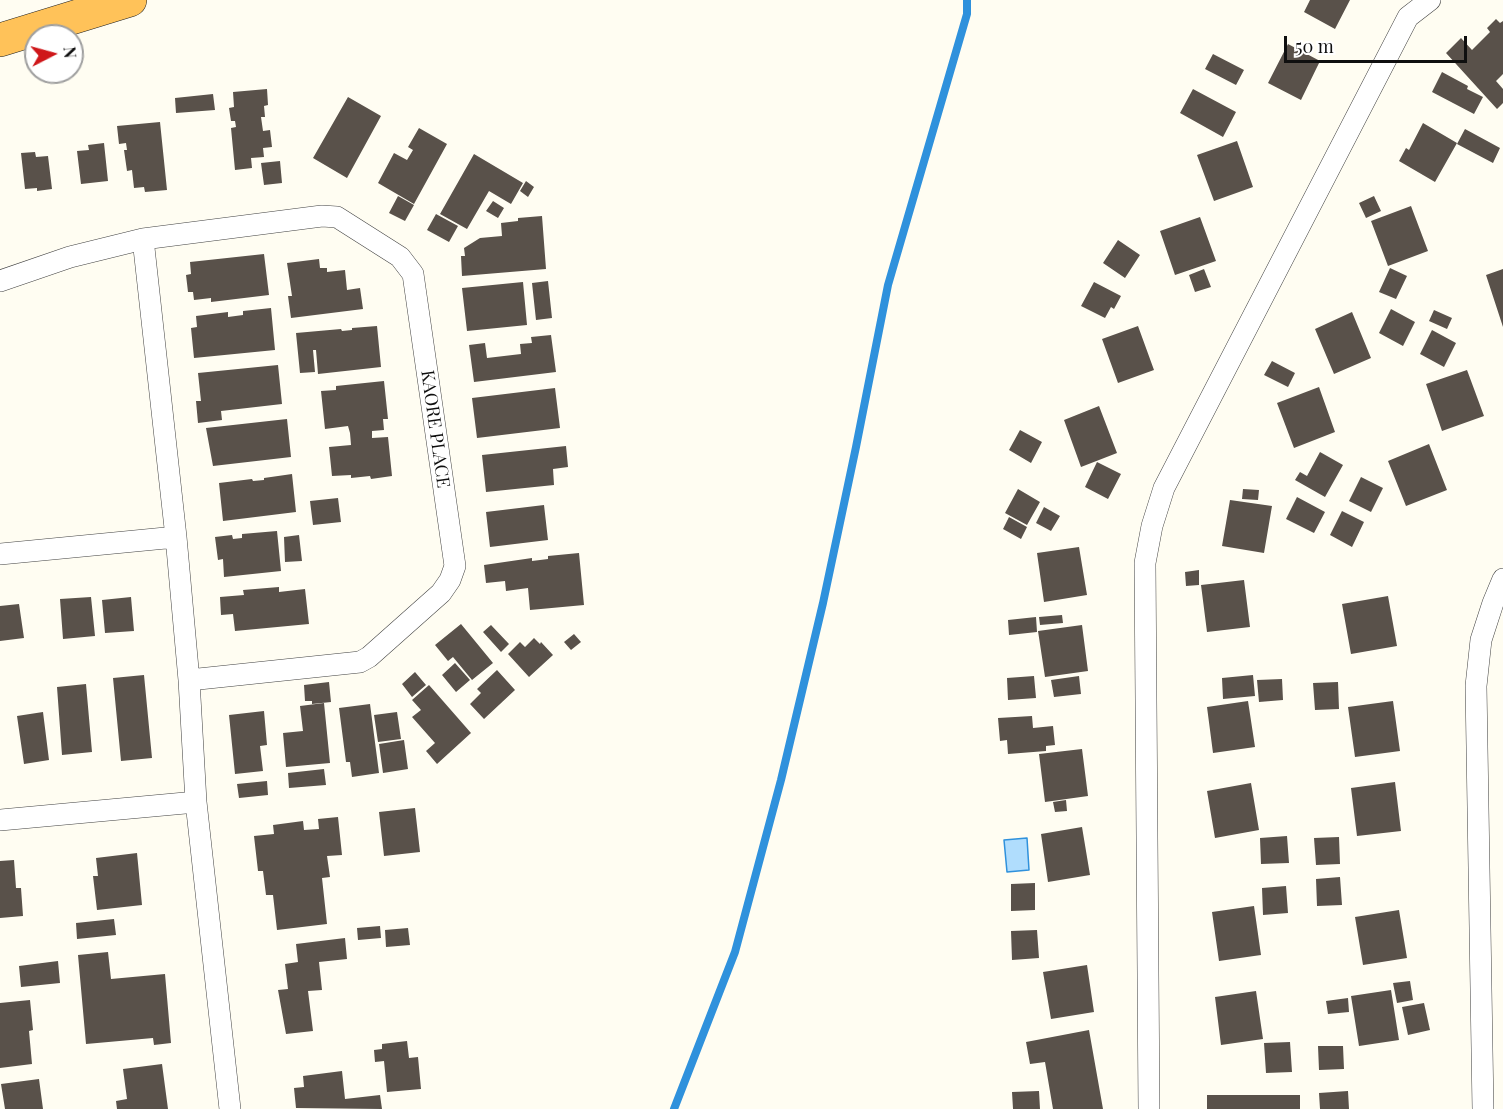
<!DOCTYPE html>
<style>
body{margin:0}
#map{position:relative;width:1503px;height:1109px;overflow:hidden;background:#fffdf2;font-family:"Playfair Display",serif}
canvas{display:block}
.north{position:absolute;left:24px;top:24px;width:60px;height:60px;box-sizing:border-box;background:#fff;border:2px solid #9f9f9f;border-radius:50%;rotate:84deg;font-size:16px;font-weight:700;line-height:24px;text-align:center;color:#0f0f0f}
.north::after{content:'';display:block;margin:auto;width:21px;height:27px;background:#cf171a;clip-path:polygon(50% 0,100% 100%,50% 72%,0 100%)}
.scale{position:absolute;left:1284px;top:36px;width:183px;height:27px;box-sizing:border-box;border:3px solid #0f0f0f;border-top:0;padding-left:8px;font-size:18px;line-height:21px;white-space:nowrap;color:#0f0f0f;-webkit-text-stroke:4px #fff;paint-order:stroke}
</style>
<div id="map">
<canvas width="1503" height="1109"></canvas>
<div class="north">N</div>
<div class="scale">50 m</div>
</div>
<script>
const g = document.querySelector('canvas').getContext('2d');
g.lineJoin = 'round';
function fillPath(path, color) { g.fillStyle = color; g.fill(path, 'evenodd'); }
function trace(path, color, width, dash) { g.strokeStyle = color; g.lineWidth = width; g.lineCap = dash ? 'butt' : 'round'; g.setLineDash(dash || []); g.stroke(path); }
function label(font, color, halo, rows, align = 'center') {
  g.font = font + ' "Playfair Display",serif'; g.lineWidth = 6; g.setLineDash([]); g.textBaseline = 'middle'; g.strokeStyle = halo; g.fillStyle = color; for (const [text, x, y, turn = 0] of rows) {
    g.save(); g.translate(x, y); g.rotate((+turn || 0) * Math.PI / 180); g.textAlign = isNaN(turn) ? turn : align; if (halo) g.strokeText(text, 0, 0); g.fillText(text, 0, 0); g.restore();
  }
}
const water = new Path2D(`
 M1027,838L1029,870L1007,872L1004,840Z`);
const stream = new Path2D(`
 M674,1109L735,952L781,780L823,603L856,447L888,285L967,14V0`);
const building = new Path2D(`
 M1310,0H1350L1335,29L1304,12Z
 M1496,19L1500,23L1503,21V74L1496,81L1503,89V103L1497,109L1446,53L1461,38L1472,50L1490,32L1487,28Z
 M1288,44L1320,61L1301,100L1268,83Z
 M1213,54L1244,70L1236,85L1205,69Z
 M1442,72L1468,86L1467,89L1483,97L1474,114L1432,92Z
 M267,89L268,105L264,106L265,117H261L263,131L270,130L272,147L263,148L264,157L251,158L252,168L235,170L231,128L236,127L235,121H231L229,108L234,107L233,92Z
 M1193,89L1236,112L1223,137L1180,113Z
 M213,94L215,110L176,113L175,98Z
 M348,97L381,116L347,178L313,158Z
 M160,122L167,190L145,192L144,187L134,188L132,170L127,171L124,150H127L126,143L119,144L117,126Z
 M1423,123L1457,143L1435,182L1399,161L1406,148L1409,150Z
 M419,128L447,144L414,204L378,183L394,153L407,160L413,150L408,147Z
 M1465,129L1500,148L1493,163L1457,144Z
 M1237,141L1253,187L1214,201L1197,155Z
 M104,143L108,181L81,184L77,151L89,150L88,145Z
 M35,152L36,157L48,156L52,189L37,191V188L25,189L21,153Z
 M474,154L523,183L511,204L489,191L467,229L440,214Z
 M280,161L282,183L264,185L261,163Z
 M526,181L534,187L528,197L520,191Z
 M398,196L414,205L405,221L389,213Z
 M1374,196L1381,211L1366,218L1359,203Z
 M493,201L504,208L498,218L486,211Z
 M1411,206L1428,251L1388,266L1371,221Z
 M436,214L458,226L449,242L427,230Z
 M542,216L546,269L462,276L461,256H465L464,248L480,238L502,236L501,223L518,221V218Z
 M1200,217L1216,261L1175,275L1160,231Z
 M1118,240L1140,255L1125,278L1103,263Z
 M264,254L269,295L211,302V298L194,300L193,292H188L186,275L191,274L190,262Z
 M319,259L320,268H327V272L345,270L347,290L360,288L363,309L291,318L288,296H292L287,263Z
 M1390,268L1407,276L1396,299L1379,292Z
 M1204,269L1211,287L1195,292L1189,275Z
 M1503,269V327L1486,275Z
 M548,281L552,318L536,320L532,283Z
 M523,282L527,325L467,331L462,288Z
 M1094,282L1121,296L1114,309L1111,307L1105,318L1081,306Z
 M271,308L275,350L194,358L191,328L197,327L196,316L228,312V317L243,315V311Z
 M1391,309L1415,322L1403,346L1379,333Z
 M1434,310L1452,318L1447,329L1429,321Z
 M1352,312L1371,358L1334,374L1315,329Z
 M377,326L381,367L318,374L316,350H313L315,372L300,373L296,333L341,329L342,331L352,330V328Z
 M1138,326L1154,370L1118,383L1102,339Z
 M1432,330L1456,343L1444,367L1420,354Z
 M551,335L556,372L474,382L469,345L485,343L487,358L521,354L520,344L532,343L531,337Z
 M1272,361L1295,373L1288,387L1264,375Z
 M278,365L282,404L221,411L222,420L198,423L196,401H201L198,373Z
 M1467,370L1484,416L1442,431L1426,384Z
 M384,381L388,419H383L384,430L372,431V438L388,437L392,476L371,479L370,476L351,478V475L332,476L329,447L351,445L350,433L348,426L325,429L321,391L336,390V386Z
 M1319,387L1335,432L1294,448L1277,403Z
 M555,388L560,428L477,438L472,398Z
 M1099,406L1117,453L1081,467L1064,420Z
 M287,419L291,457L213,466L206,428Z
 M1020,430L1042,442L1031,463L1009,450Z
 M1429,444L1447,490L1406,506L1388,461Z
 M566,446L568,467L553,469L554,485L486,492L482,455Z
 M1320,452L1343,465L1325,497L1295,480L1300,472L1307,476Z
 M1097,462L1121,474L1108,499L1085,487Z
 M292,474L296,512L223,521L219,483L252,479L253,481L264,480V478Z
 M1361,477L1383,488L1371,512L1349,501Z
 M1018,489L1040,502L1027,525L1005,513Z
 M1243,489L1259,490L1258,500L1242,499Z
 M1297,497L1325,512L1314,533L1286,519Z
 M338,498L341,522L313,525L310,501Z
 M1230,500L1272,506L1264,553L1222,546Z
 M544,505L548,540L490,547L486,512Z
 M1044,507L1060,516L1051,531L1036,523Z
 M1342,511L1364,522L1352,547L1330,535Z
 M1009,517L1027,527L1021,539L1003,529Z
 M277,531L281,571L224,577L223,559L218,560L215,537L232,535L233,539L242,538V534Z
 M299,535L302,561L285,562L284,537Z
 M1079,547L1087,595L1044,602L1037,553Z
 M579,553L584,605L530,610L528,588L506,591L505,581L486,583L484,565L532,558V561L548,559V556Z
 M1199,570V585L1186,586L1185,572Z
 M1244,580L1250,627L1207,632L1201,585Z
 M279,587V592L305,589L309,624L235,631L233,614L221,615L220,597L244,595L243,590Z
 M1388,596L1397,646L1351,654L1342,604Z
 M91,597L95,636L63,639L60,599Z
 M131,597L134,631L105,633L102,600Z
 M19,604L24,638L0,641V606Z
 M1062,615L1063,623L1040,625L1039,617Z
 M1036,617L1037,632L1009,635L1008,620Z
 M461,624L493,663L472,680L453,657L448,661L435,645Z
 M491,625L509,644L501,652L483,632Z
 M1082,625L1088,671L1045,677L1038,631Z
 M574,634L581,642L571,650L564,642Z
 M534,638L540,644L541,642L553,655L529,677L508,654L520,642L525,647Z
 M455,663L470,680L456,692L442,675Z
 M497,670L515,690L484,719L470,704L481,693L477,689Z
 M415,672L426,685L412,697L402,684Z
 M144,675L152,758L121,761L113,678Z
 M1253,675L1255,696L1223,699L1222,678Z
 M1034,676L1036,698L1008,700L1007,678Z
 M1079,676L1081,694L1054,697L1051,680Z
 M1282,679L1283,700L1259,702L1257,680Z
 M329,682L331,702L312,704V701H305L304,685Z
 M1338,682L1339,709L1315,710L1313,683Z
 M86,684L92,752L62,755L57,687Z
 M429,685L471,733L437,764L426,751L435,743L412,717L421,710L412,700Z
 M1248,701L1255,747L1213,753L1207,707Z
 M1393,701L1400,751L1355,757L1348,707Z
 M324,703L330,763L286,767L283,733L303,731L300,706Z
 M370,704L379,773L352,777L350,762H346L339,708Z
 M264,711L267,745L260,746L263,771L235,774L229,715Z
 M43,712L49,760L24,764L17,716Z
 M397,712L401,739L378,742L374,715Z
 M1032,716L1033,728L1053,726L1055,745L1046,746V751L1008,754L1007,740L1000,741L998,718Z
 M404,740L408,769L383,773L379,744Z
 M1082,749L1088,796L1045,802L1039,754Z
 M324,769L326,785L289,788L288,773Z
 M267,781L268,795L239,798L237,784Z
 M1395,782L1401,831L1357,836L1351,788Z
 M1251,783L1259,830L1215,838L1207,791Z
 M1066,800L1067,811L1055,812L1053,802Z
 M415,808L420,852L384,856L379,812Z
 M338,817L342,855L327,856L330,877L322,878L327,924L277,930L273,895H266L263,871H258L254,836L274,834L273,825L303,821L304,830L319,829L318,819Z
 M1082,827L1090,875L1048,882L1041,834Z
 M1287,836L1289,863L1261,864L1260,838Z
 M1339,837L1340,864L1316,865L1314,838Z
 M137,853L142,905L97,910L93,876H98L96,858Z
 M14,860L16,888H21L23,916L0,918V861Z
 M1340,877L1342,905L1317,906L1316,879Z
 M1035,883V910L1011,911V884Z
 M1286,886L1288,913L1263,915L1262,888Z
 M1254,906L1261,955L1219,961L1212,912Z
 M1399,910L1407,958L1363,965L1355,917Z
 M114,919L116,935L77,939L76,923Z
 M380,926L381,938L358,940L357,928Z
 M408,928L410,945L386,947L385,930Z
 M1037,930L1039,958L1012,960L1011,931Z
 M345,938L347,959L319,962L322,990L308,991L313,1031L286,1034L278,990L288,989L285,964L298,962L296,944Z
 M108,952L111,979L165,974L171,1043L154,1045L153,1038L86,1044L78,955Z
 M58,961L60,983L21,987L19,966Z
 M1087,965L1094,1012L1051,1019L1043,972Z
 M1410,981L1413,1000L1397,1003L1393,983Z
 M1391,990L1399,1040L1359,1046L1351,996Z
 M1256,991L1263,1039L1221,1045L1215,997Z
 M1348,998L1349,1012L1328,1014L1326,1001Z
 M30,1000L33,1030L29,1031L32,1064L0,1068V1003Z
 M1424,1003L1430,1030L1408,1035L1402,1007Z
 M1089,1030L1103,1109H1053L1045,1062L1030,1064L1026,1042Z
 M407,1041L409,1058L418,1057L421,1089L387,1092L384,1061L375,1062L374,1050L382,1049V1044Z
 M1290,1042L1292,1072L1266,1073L1264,1043Z
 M1318,1046H1343L1344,1069L1319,1070Z
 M162,1064L168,1109H117L116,1101L127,1099L123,1069Z
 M342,1071L345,1099L380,1095L382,1109L296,1108L294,1088L304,1087L303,1076Z
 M39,1079L43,1109H5L1,1084Z
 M1039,1091L1040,1109H1013L1012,1092Z
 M1348,1091L1349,1109H1320L1319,1093Z
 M1207,1095H1300V1109H1207Z`);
const minor = new Path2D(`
 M143,239L176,537L189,680L196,802L230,1109
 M0,281L70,257L143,239L322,216L337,217L400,257L413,274L455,566L450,580L441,593L369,657L360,662L189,680
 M0,554L176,537
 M0,820L196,802
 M1149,1109L1145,563L1152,526L1164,488L1408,17L1430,0
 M1483,1109L1476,686L1481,640L1493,603L1503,579`);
const trunk = new Path2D(`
 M0,40L130,0`);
const streetNames = [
 ["KAORE PLACE",435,429,82]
];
fillPath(water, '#b0ddfd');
trace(water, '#2f91dc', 1.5);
trace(stream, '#2f91dc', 8);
fillPath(building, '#59514a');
trace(minor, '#424242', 22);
trace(trunk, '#202020', 34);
trace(minor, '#fff', 21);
trace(trunk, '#ffc259', 33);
label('18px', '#0f0f0f', '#fff', streetNames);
</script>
